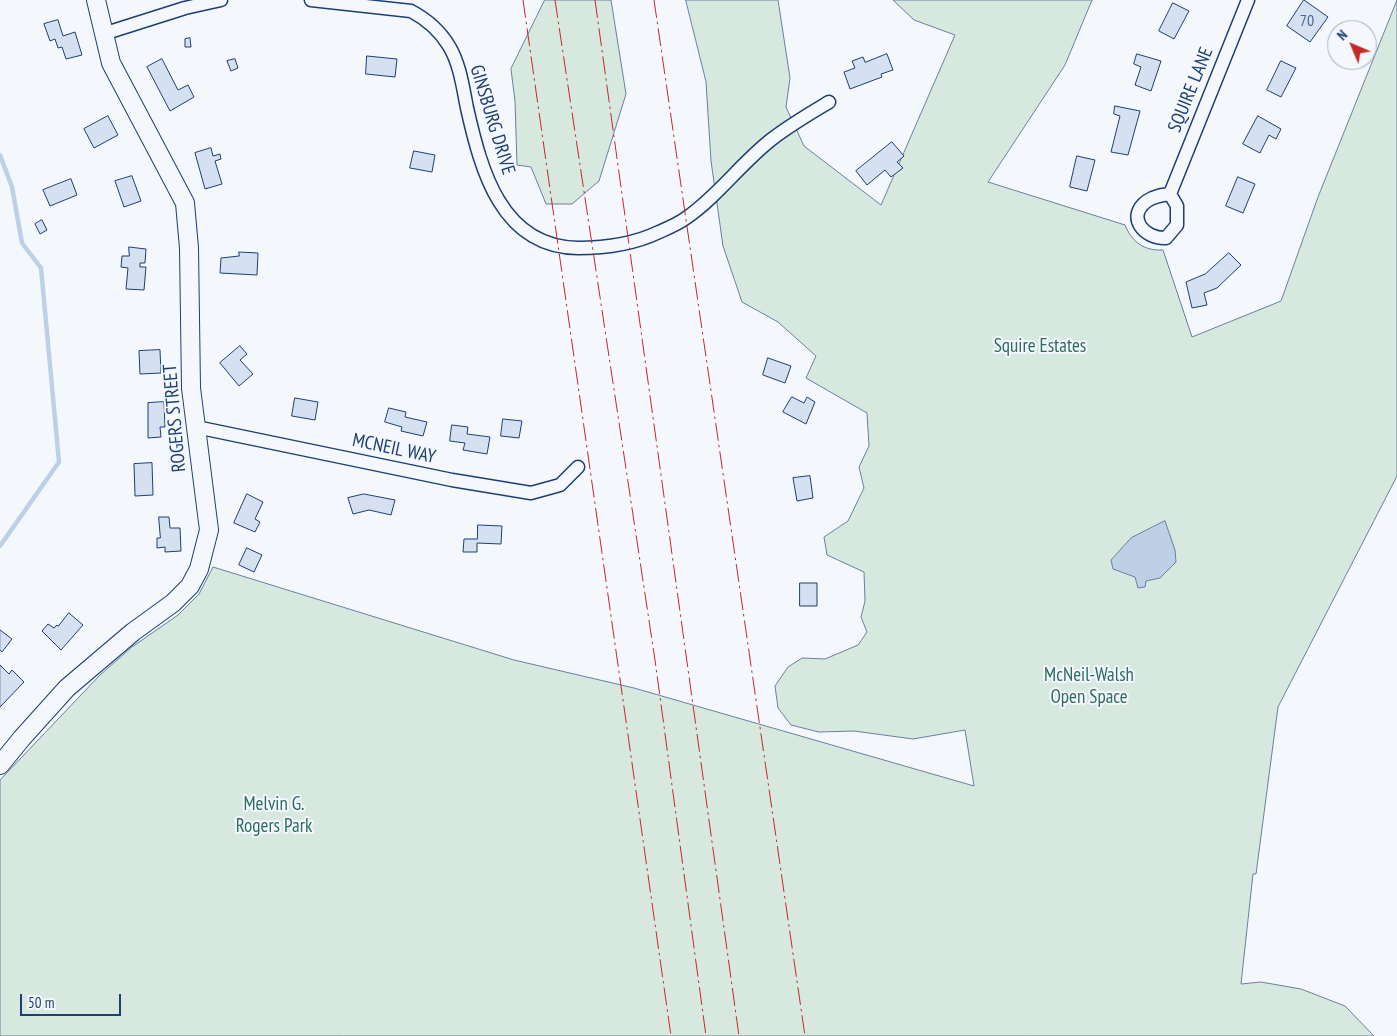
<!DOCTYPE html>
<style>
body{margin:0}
#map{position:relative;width:1397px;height:1036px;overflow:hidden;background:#f4f7fb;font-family:"PT Sans Narrow",sans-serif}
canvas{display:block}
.north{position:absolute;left:1327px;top:20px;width:50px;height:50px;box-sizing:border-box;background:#f4f7fb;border:1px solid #9eadc5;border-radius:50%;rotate:315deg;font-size:14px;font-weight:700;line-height:20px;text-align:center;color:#1d3f73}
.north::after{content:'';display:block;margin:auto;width:18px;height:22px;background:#c62828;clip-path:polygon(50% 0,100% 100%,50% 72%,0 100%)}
.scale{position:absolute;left:20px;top:994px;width:101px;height:22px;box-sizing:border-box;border:2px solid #1d3f73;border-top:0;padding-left:6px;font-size:15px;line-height:18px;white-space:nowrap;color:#1d3f73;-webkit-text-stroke:4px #f4f7fb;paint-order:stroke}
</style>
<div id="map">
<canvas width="1397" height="1036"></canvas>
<div class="north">N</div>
<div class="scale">50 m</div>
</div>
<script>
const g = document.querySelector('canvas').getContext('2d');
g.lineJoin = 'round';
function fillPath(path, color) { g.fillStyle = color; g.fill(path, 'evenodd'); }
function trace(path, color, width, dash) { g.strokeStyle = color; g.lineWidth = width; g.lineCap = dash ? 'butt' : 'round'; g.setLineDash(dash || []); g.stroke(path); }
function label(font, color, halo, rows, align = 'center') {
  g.font = font + ' "PT Sans Narrow",sans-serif'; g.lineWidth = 4; g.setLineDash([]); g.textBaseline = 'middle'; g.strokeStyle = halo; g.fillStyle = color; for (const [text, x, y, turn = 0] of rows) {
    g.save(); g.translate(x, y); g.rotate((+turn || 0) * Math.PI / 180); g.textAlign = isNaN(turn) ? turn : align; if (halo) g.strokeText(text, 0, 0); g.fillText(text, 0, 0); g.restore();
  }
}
const green = new Path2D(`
 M545,0H611L626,94L599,181L572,204H546L531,167L517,165L515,101L511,69Z
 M686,0H778L790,78L786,107L804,146L881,205L955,35L914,20L893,0H1092L1065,65L988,182L1125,225C1132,242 1144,251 1163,250L1192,337L1281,301L1318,197L1397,0V476L1278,707L1256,874H1253L1241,984L1261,982L1301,989L1345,1006L1374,1036H0V780L100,675L132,647L178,615L199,594L213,567L514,660L634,688L974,786L965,730L913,739L854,731L819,732L791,725L778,708L775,686L788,667L802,658L825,659L858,645L867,632L861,617L865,601L864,572L827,555L824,537L848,521L864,488L859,467L869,446L867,413L806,378L816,356L778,322L742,302L723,246L711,161L706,82Z`);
const water = new Path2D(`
 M1165,521L1175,550L1176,562L1160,578L1146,581L1145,587L1138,588L1135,577L1113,569L1111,560L1131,538Z`);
const stream = new Path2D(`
 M0,155L12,187L22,243L41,268L59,462L0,546`);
const building = new Path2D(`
 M1304,0L1328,17L1310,42L1287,26Z
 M1173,3L1189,11L1174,39L1159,31Z
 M58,20L63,36L75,32L82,55L66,59L62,47L58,48L55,39L50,41L44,24Z
 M190,38L191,47H185V39Z
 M887,54L893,70L881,74L882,77L850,89L844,72L855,68L852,61L863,57L865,62Z
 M1137,54L1161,61L1151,91L1135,85L1141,67L1134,64Z
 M367,56L397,59L395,77L366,74Z
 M162,59L178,90L188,85L194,97L170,111L147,67Z
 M235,59L238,68L231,71L227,61Z
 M1281,61L1296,68L1281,97L1267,90Z
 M1115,106L1140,111L1128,155L1111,152L1120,116L1114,114Z
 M108,116L118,135L94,148L84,129Z
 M1258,116L1281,129L1276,139L1269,135L1260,153L1243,144Z
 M892,142L904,156L897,162L903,168L891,177L885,170L867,185L856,171Z
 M211,148L213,156L220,154L221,159L215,161L222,184L205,189L195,153Z
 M414,151L435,155L432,172L410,168Z
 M1077,156L1095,160L1087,191L1070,187Z
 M132,176L141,201L124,207L115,181Z
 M1238,177L1255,184L1243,213L1226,206Z
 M71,179L77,195L50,206L43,190Z
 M42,220L47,230L40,234L35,224Z
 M129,247L146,249L145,263H140V267H146L144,290L126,289L128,268L121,267L122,256H129Z
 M239,252L258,253L257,275L220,273L221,258L239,256Z
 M1229,253L1241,265L1217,288L1204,293L1207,305L1192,308L1186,282L1205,274Z
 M240,346L247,354L240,360L253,374L239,386L220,363Z
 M160,350L161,373L140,374L139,351Z
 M768,358L791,366L785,383L763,375Z
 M792,397L804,403L807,397L815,402L806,424L783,412Z
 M295,398L318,402L315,420L292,416Z
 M164,402L165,427H160L161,437L148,438V403Z
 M389,408L406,412L405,417L427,422L423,436L401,431L402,427L385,422Z
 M503,419L522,421L519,438L501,436Z
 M452,425L468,427L467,434L490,437L487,454L463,450L465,443L450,441Z
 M152,463L153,495L135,496L134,464Z
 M810,476L813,498L797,501L793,478Z
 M247,494L263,502L255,519L260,522L255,532L234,523Z
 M364,494L395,500L391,515L369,510L353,514L348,498Z
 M159,517H169L170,528H180L181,551L165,552V547L157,548V538H160Z
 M478,525L502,526L501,544L477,543V552H463L464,539H477Z
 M247,548L262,555L254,572L239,565Z
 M800,583H817V606H800Z
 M69,613L83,625L61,650L42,631L48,624L54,628L57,625L58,626Z
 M0,630L12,639L2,652L0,650Z
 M0,665L9,674L12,670L24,682L0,707Z`);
const street = new Path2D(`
 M311,0L411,11C426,19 440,31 449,46C460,64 463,88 467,108C481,170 501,247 578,248C606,248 634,244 659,232C668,228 678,224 686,218C718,196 741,163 772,139C790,125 809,114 829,102
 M103,34L185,8L221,0
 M1170,194L1248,0
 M1170,194L1177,206V225L1166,238C1143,239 1126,216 1147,201C1154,196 1162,195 1170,194Z
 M196,427L452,480L531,493L560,485L578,467`);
const secondary = new Path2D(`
 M0,765L22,738L67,688L133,632L173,603L190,586L199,569L209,530L191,388L189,248L185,203L111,63L96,0`);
const power = new Path2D(`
 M523,0L671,1036
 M555,0L655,660L706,1036
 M595,0L739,1036
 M654,0L805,1036`);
const numberNames = [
 ["70",1307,21]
];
const streetNames = [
 ["SQUIRE LANE",1191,90,-68],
 ["GINSBURG DRIVE",492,120,73],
 ["ROGERS STREET",175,418,-95],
 ["MCNEIL WAY",394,449,12]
];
const parkNames = [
 ["Squire Estates",1040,347],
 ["McNeil-Walsh",1089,676],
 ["Open Space",1089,698],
 ["Melvin G.",274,805],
 ["Rogers Park",274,827]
];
fillPath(green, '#d7e8df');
trace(green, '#687fa3', 1);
fillPath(water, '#bed0e5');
trace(water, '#687fa3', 1);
trace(stream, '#bed0e5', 4.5);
fillPath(building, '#d5e0f0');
trace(building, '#1d3f73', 1);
trace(street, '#1d3f73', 15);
trace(secondary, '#1d3f73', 20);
trace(street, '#f4f7fb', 12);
trace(secondary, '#f4f7fb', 18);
trace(power, '#c62828', 1, [18, 4, 2.5, 4]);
label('16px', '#4b6792', null, numberNames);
label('19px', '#1d3f73', '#f4f7fb', streetNames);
label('19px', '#2c6c60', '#f4f7fb', parkNames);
</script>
